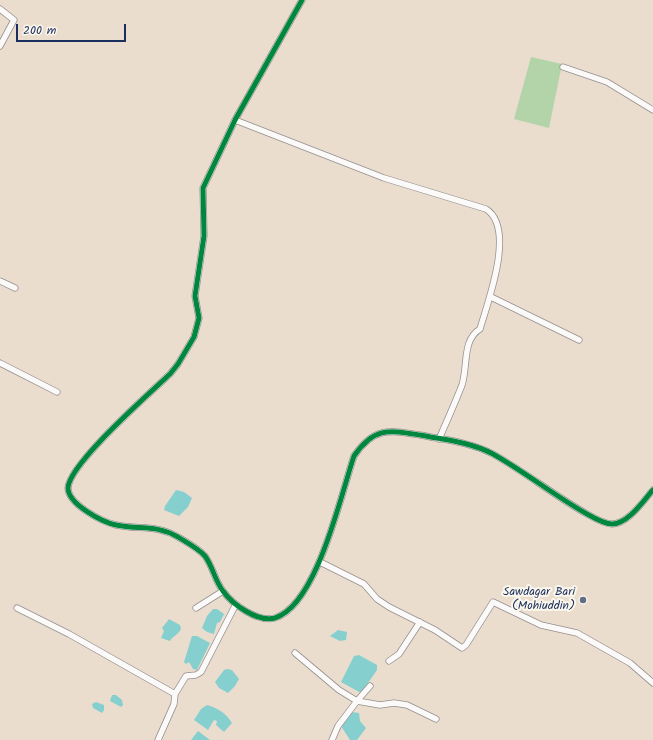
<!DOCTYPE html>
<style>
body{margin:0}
#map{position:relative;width:653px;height:740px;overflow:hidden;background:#eaddce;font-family:Kalam,sans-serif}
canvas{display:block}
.scale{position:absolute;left:16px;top:24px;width:110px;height:18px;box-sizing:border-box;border:2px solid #1b2f5e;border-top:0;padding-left:5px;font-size:12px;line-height:14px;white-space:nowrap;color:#1b2f5e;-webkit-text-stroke:3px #fbf7ec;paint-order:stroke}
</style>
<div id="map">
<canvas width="653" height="740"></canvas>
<div class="scale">200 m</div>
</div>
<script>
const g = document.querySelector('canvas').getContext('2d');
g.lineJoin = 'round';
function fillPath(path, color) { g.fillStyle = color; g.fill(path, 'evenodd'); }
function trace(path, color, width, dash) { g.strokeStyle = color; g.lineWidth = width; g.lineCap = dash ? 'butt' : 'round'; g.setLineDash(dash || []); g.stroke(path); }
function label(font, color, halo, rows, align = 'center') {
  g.font = font + ' Kalam,sans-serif'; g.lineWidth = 4; g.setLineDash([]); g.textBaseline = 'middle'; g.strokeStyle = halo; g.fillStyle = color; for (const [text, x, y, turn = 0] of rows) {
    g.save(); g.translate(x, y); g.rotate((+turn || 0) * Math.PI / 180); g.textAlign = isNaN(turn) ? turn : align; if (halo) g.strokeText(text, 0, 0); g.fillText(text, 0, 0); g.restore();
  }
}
const green = new Path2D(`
 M531,57L562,64L549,128L514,119Z`);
const water = new Path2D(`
 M176,490L184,492L192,498L188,507L179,516L164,510L165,506Z
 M213,609H217L224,614L220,622L217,623L214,634L207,632L202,628L207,616Z
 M169,619L180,625L181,629C178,635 173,636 170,641L161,638L164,631L162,628Z
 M338,630L347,632L346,640L340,641L330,636Z
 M192,636H197L210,643L197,670L193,669L189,662L186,664L184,662Z
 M359,655L377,665V670L361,693L341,682L354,656Z
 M227,669L232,670L239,679L235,686L228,693L219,688L215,682L224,670Z
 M112,695H116L122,700L123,705L121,707L110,701Z
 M96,702L104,705V710L102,713L93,708L92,704Z
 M207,705C218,708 226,713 232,723L224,732L216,725L217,721L214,720L208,730L194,720L201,709Z
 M351,712L359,713L360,721L366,728L357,740H350L341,726Z
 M198,731L210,740H191Z`);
const minor = new Path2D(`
 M302,0L235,120L203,188L204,236L195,296L199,318L194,337L178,364L170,374C150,393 69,464 68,488C68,504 102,522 116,525C139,530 155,524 178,537C186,542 199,549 205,556C213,567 215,581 223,591C232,604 258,623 275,618C317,605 341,494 354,456C374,427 388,430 420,435C445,440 470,442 493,454C525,472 555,496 587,514C594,518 605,524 612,524C628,524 643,501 653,490
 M0,9L14,20L0,46
 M563,67L607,82L653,110
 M235,120L384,178L486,209C516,228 488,301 480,329C462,340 468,366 462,385C455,403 447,421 439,439
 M0,281L15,288
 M491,297L579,340
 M0,363L57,392
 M320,562L364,584L377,599L389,607L435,630L462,648L466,645L493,602L541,625L577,633L630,663L653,683
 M17,608L69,634L175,694L174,704L158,740
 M196,608L223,591
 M295,653L339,690L357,701L370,686
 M389,661L399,654L420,622
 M175,694L186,676L196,675L201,672L236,604
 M332,740L338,726L357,701L380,705L394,703L407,705L436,719`);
const cycleway = new Path2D(`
 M302,0L235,120L203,188L204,236L195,296L199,318L194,337L178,364L170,374C150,393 69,464 68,488C68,504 102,522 116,525C139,530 155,524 178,537C186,542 199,549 205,556C213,567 215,581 223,591C232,604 258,623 275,618C317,605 341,494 354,456C374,427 388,430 420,435C445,440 470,442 493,454C525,472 555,496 587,514C594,518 605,524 612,524C628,524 643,501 653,490`);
const markers = [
 [583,600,4,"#636c85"]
];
const poiNames = [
 ["Sawdagar Bari",575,593],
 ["(Mohiuddin)",575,607]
];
fillPath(green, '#b2d4a8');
fillPath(water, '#86cfcf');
trace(minor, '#938f90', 7);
trace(minor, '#fcfaf8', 5.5);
trace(cycleway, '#00873e', 5);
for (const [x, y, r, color] of markers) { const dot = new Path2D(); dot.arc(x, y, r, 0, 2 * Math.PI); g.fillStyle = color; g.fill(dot); trace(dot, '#fbf7ec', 1.5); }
label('12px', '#1b2f5e', '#fbf7ec', poiNames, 'right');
</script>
